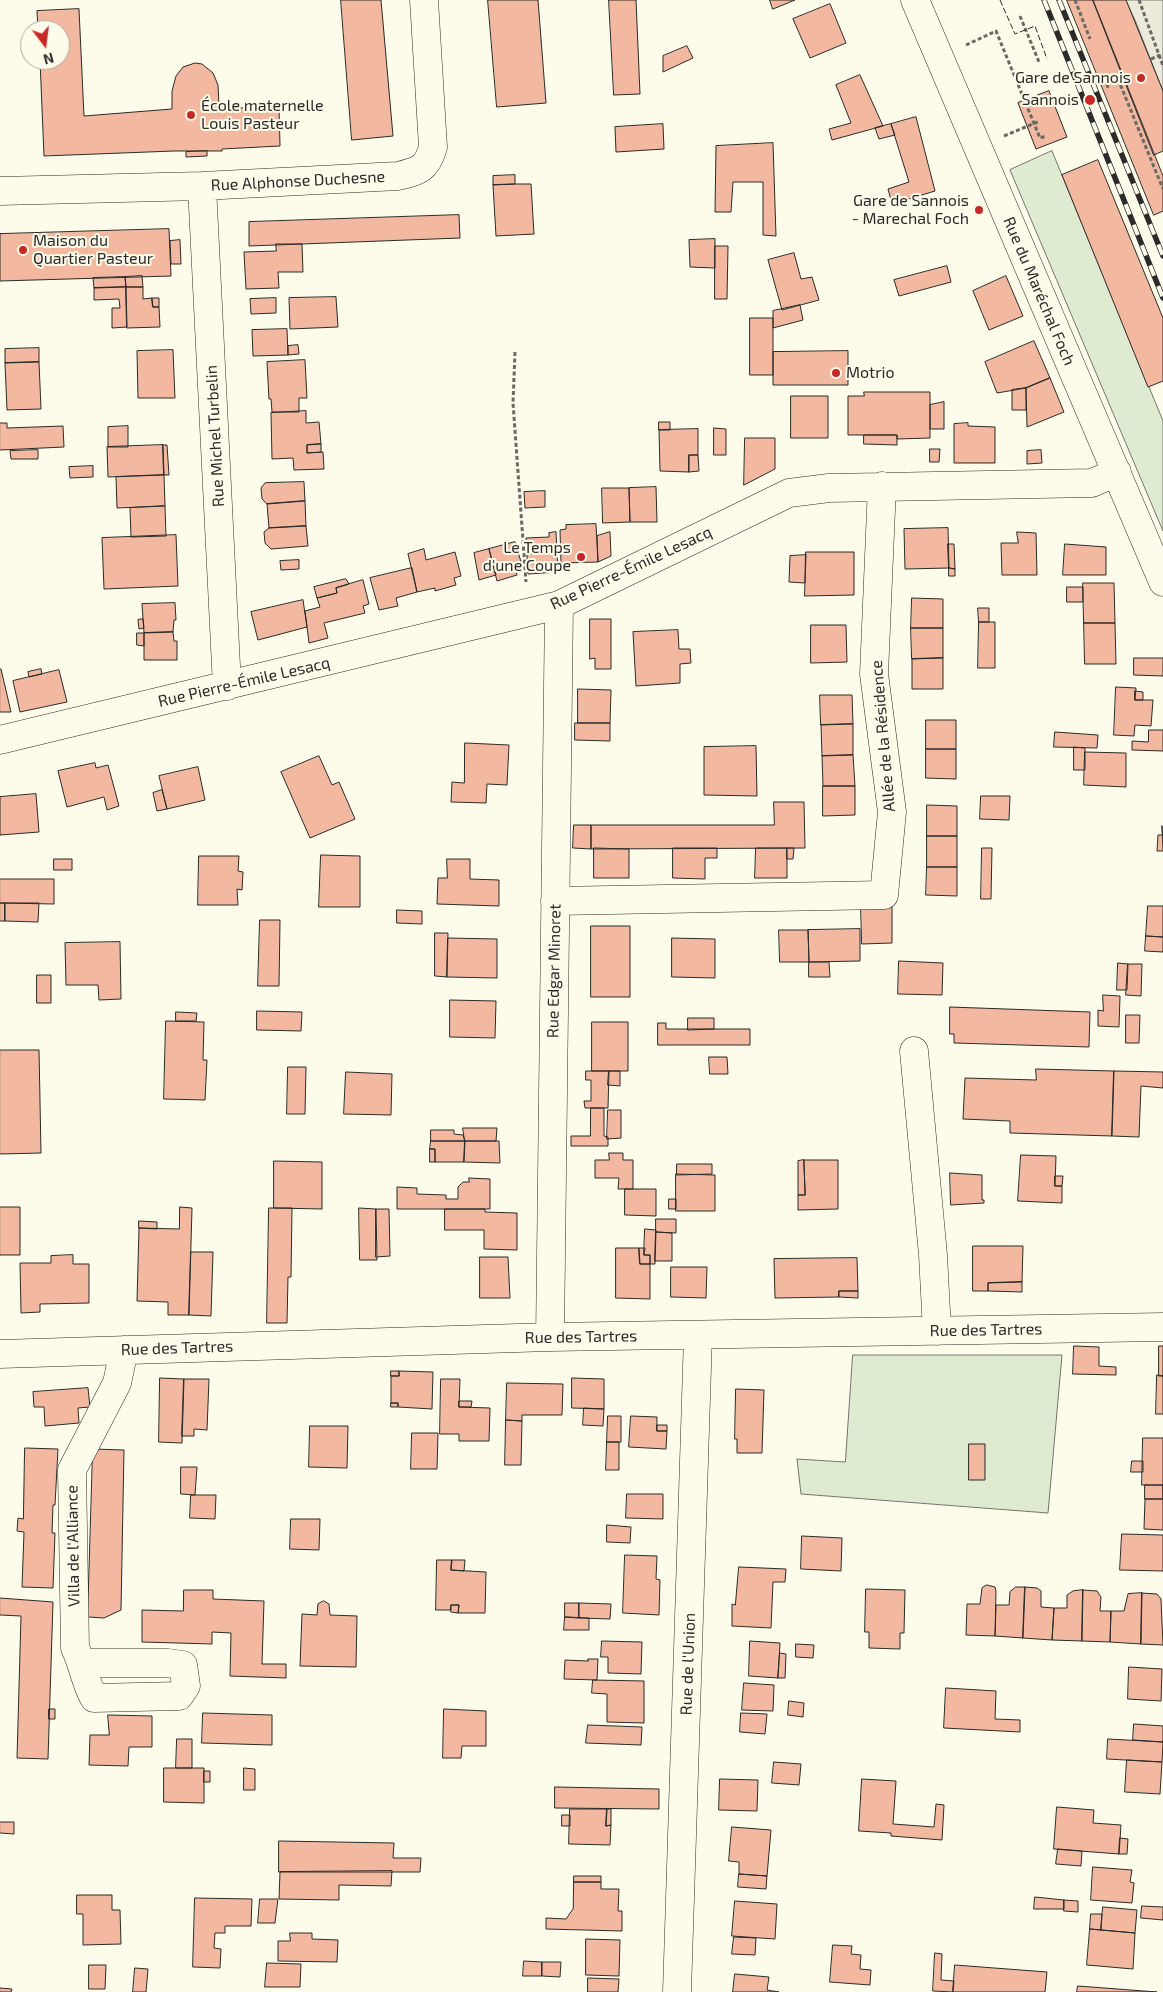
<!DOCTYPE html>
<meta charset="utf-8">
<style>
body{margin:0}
#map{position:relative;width:1163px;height:1992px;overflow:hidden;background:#fdfbea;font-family:"Exo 2",sans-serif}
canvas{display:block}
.north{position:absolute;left:20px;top:20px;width:50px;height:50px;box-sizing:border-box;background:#fdfbea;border:1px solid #a9a89e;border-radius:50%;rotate:165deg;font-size:14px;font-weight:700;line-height:20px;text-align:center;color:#2b2b2b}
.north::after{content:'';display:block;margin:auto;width:18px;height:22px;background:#c62828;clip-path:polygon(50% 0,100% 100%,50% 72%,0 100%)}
</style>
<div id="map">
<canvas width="1163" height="1992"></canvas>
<div class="north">N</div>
</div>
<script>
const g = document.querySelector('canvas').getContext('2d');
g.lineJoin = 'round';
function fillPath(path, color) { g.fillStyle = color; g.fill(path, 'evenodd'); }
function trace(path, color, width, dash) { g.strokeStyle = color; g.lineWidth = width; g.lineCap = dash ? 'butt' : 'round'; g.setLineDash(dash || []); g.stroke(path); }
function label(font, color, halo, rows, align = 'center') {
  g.font = font + ' "Exo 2",sans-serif'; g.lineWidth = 4; g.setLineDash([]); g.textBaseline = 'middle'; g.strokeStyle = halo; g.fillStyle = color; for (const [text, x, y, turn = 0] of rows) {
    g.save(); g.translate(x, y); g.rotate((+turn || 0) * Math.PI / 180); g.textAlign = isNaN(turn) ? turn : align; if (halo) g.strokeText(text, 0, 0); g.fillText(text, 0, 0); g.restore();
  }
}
const green = new Path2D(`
 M1052,151L1163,421V531L1010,170Z
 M853,1355H1062L1048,1513L801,1494L797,1459L845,1462Z`);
const parking = new Path2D(`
 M1126,0H1163V91L1135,20Z`);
const building = new Path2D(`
 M341,0H381L393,136L352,140Z
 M488,0H538L546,103L497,107Z
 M609,0H636L640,94L614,95Z
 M770,0H795L773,9Z
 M1067,0H1093L1163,176V211L1154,215Z
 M1093,0H1126L1163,91V151L1154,155Z
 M830,4L846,43L810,58L793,19Z
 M79,9L84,116L172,109V91L176,76L183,67L195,63L202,64L213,73L218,85L219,106L239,105V108L279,107L280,146L222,149V151H174L44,156L40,60H60V30H38L37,11Z
 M687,46L693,58L663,72V56Z
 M860,75L883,126L832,140L829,129L851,123L836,85Z
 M1049,91L1067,137L1036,149L1018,103Z
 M916,117L935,191L892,204L888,189L909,182L891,124Z
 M663,124L664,149L616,152L615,127Z
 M891,124L895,135L879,139L875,128Z
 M773,143L776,236L763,235V182H733L731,212H715L716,146Z
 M207,151V156L186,157V152Z
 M1098,160L1163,318V381L1148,387L1062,175Z
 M515,175V184L493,185V176Z
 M515,184H531L534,234L496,236L493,185Z
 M459,215L460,238L249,246V222Z
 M169,229L171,276L0,281V234Z
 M715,239V268L690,267L689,240Z
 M180,240L181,264H171L170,241Z
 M276,244H302L303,272H278L279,288L246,289L244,252L276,251Z
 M715,246H728L727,299H715Z
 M794,253L801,279L812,277L819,300L782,310L768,260Z
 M947,266L951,282L899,296L894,280Z
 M142,276L143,287H126L125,277Z
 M1006,276L1023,316L989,330L973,291Z
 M125,277L126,287L94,288L93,278Z
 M126,287H143V299L152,298L153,307H159L160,327L127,328Z
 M126,287L127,327L112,328V308H120L119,299L94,300V288Z
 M336,297L338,327L290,329L289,298Z
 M152,298H159V307H153Z
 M276,298V313L251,314L250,299Z
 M800,305L803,320L773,328V311Z
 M750,318H773V375H750Z
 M287,329L288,355L253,356L252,330Z
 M1034,341L1050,378L1026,388L997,393L985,362Z
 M298,345L299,354L288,355V346Z
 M39,348V362L5,363V349Z
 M173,350L175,398H138L137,351Z
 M848,351V385H773V352Z
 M305,360L307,398H299V412H272L271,399H269L267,362Z
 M39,362L41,409L7,410L5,363Z
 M1050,378L1064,412L1027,427L1026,388Z
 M1026,388V410H1012V390Z
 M864,392H930V438L897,439V435H848V396H864Z
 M791,396H828V438H791Z
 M944,402V429H930V405Z
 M306,411V423L319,422L321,444L307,445V453L323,452L324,469L294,470L293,458L272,459L271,413Z
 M659,422H670V430H659Z
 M0,423H7V428L63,426L64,447L0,450Z
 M968,423V426L995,427V463H954V424Z
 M128,426V447H108V427Z
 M714,428L726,429V455H714Z
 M698,429V455H689V472L660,471L659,430Z
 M864,435H897V445L864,444Z
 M745,438H775V469L744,485Z
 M321,444V452L307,453V445Z
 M163,445L164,475L108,477L107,447Z
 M163,445H167L169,475H164Z
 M930,449H940L939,462H930Z
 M38,450V459H11L10,451Z
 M1041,450L1042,463L1027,464V451Z
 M689,455H698L699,471L689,472Z
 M93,466V477L70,478L69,467Z
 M164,475L165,506L117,508L116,477Z
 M304,482L305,501L267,504L262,499L261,488L265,483Z
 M656,487L657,522H630L629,488Z
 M602,488H629L630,522L603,523Z
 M545,491V507L525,508L524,492Z
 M305,501L306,526L269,528L267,504Z
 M165,506L166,536L131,537L130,508Z
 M596,524L598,562L561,563L560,530L566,529V525Z
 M306,526L308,546L271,549L265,543L264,532L269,528Z
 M948,528L949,568L905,569L904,529Z
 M556,532L558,572L528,574L526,538L549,537V533Z
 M610,532L611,556L598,562L597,536Z
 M1017,532L1036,533L1037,575H1002L1001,543H1018Z
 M176,535L178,586L104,589L102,538Z
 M515,542L522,565L515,567L517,575L497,581L489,549Z
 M948,544H954L955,569L949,568Z
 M1065,544L1106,547V575H1063Z
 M424,549L426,560L455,552L461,576L454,578L456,585L435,591V588L417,592L408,554Z
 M489,549L496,575L479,580L474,553Z
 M806,552H854V595L805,596Z
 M806,555L805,583L789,582L790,556Z
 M299,560V569L281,570L280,561Z
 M412,568L417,592L396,598L398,606L379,610L370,578Z
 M949,568L955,569V576H949Z
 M346,579L349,584L336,588L337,593L317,598L314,587Z
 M363,580L369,604L363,606L365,613L324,623L328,638L309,643L305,611L320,607L317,598L337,593L336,588Z
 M1083,583H1114L1115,623H1084Z
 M1067,587H1083V602H1067Z
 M912,598L943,599V628H911Z
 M303,600L307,627L258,640L251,612Z
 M175,603L176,620H174L173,632L144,633L142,604Z
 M978,608H989V622H979Z
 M143,619L144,628L139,629L138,620Z
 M590,619H611V669H595V658L590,659Z
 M979,622H995V668H978Z
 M1084,623H1115L1116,664H1085Z
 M811,625H846L847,662L811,663Z
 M911,628H943V658L912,659Z
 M678,630L679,649H690L691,663L680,664V683L636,686L633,632Z
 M173,632L174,641H177V660H144V633Z
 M137,633H144V646L137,645Z
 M943,658V689H912V659Z
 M1134,658H1163V676L1134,675Z
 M0,669H1L11,712H0Z
 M41,669L42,674L29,677L28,672Z
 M59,670L67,702L20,712L13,681Z
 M1116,687L1136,688L1135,700H1153L1151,726L1135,725L1134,736L1114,735Z
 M578,689L611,690L610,723H578Z
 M1135,691L1143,692V700H1135Z
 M820,695H852L853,724L821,725Z
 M926,720H956V749H926Z
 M575,723H610V741L575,740Z
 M853,724V755L822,756L821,725Z
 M1149,730H1163V751L1132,750V741L1148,742Z
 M1055,732L1098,735L1097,748L1054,747Z
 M465,743L509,745L507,785L487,784L486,803L451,802L452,782L464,783Z
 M756,746L757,796L704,795V747Z
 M1074,747L1085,748V770H1074Z
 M926,749H956V779L926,778Z
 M1085,752L1126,753V787L1084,785Z
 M853,755L855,786H823L822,756Z
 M319,756L332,785L339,782L355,819L310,838L281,772Z
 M95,763L96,768L108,765L119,806L107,810L104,797L67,807L58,771Z
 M198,767L205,800L167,809L159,776Z
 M823,786H855V815L823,816Z
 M162,790L167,809L157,811L153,793Z
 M36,794L39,832L0,835V797Z
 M981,796H1010L1009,820L980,819Z
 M774,802H804L805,848L591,849V825H774Z
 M927,805L957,806V836H927Z
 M574,825H591V849L573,848Z
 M1162,826L1163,851H1157L1158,835H1162Z
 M927,836H957V867H927Z
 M594,848L629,849V878H594Z
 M673,848H717V858H705V879L673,878Z
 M756,848H787V878H755Z
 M787,848H794L793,859H787Z
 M982,848H992L991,899H981Z
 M321,855L360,856V907H319Z
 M199,856H239L238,871L243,872L242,890L237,889L238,905H198Z
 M54,859H72V870H54Z
 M447,859H470V879L499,880V906L437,904L438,878H447Z
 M927,867H957V896L926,895Z
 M0,879H54V904L0,903Z
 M0,903H5V921H0Z
 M5,903H39L38,922L5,921Z
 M861,906L892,907V943L862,944Z
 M1148,906H1163V937L1146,936Z
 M397,910L422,911V924L397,923Z
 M260,920H280L279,986H258Z
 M591,926H630V997H591Z
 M860,929V961L809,962L808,930Z
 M779,930H808L809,962H780Z
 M435,933H448L447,977L435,976Z
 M1146,936L1163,937V952L1145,951Z
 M448,938L497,939V978L447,977Z
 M672,938L715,939V978L672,977Z
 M120,942L121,999L99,1000L98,985H66L65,943Z
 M899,961L943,963L942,995L898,994Z
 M809,962H829L830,977H809Z
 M1118,963L1128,964L1127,990H1117Z
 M1128,964H1142L1141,996L1126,995Z
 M37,975H51V1003H37Z
 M1103,995L1120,996L1119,1027L1098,1026V1010L1103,1011Z
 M450,1000L496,1001L495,1038L450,1037Z
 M950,1007L1090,1012L1089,1047L954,1043V1034H950Z
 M257,1011L302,1012L301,1031L257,1030Z
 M176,1012L197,1013L196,1021H176Z
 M1126,1015H1140L1139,1043H1126Z
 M688,1018H714V1029L688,1030Z
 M166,1021L204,1022L203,1060H207L205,1100L164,1099Z
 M592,1022H628V1071H592Z
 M658,1023H666V1029H750V1045H658Z
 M0,1050H39L41,1153L0,1154Z
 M709,1057H727L728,1074H710Z
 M288,1067H306L305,1114H287Z
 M1036,1069L1114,1071L1112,1136L1010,1133V1121L963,1119L965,1078L1036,1080Z
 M586,1071H609L608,1108H585L584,1101H591V1080H586Z
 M609,1071H620V1086L608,1085Z
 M1114,1071L1163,1072V1088L1141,1086L1139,1137L1112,1136Z
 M346,1072L392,1074L391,1115L344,1114Z
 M591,1108H604V1136L608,1137V1146H571V1136H590Z
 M608,1110H621V1138L607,1139Z
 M463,1128H497L496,1141H465Z
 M431,1130H454V1134L463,1135L465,1141H431Z
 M431,1141H465L464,1162H435V1149H430Z
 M465,1141H499L500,1163L464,1162Z
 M430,1149H435V1162H430Z
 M609,1153H623V1160H633V1189H618L619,1178H595V1160H609Z
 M1021,1155L1056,1156L1055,1186H1062V1203L1018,1201Z
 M804,1160H838V1209L798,1210V1195H805Z
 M804,1160L805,1195H798V1161Z
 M274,1161L322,1162V1209L274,1208Z
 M677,1164H712V1174L677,1175Z
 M950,1173L982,1175V1200H984V1203L951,1205Z
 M676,1174L715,1175V1211H676Z
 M1055,1176H1063L1062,1186H1055Z
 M469,1178L490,1179V1209H397V1187L417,1188V1194L446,1195V1199H458V1187L463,1182H469Z
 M625,1189H656V1216L625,1215Z
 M669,1199H676V1209H669Z
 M0,1207H20V1255H0Z
 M180,1207L192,1208L189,1315H168V1302L137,1301L139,1228L179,1229Z
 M269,1208H292L291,1277H288L287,1323H267Z
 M359,1208L376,1209L377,1260H360Z
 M376,1209H389L390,1256L376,1257Z
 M445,1209H485V1212L517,1213V1250L484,1249V1230H445Z
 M656,1219H676V1233L656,1232Z
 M139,1221L157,1222V1229L139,1228Z
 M645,1229L656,1230L655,1264H650V1255H644Z
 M656,1232L672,1233V1261H655Z
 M973,1246H1023L1022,1282L988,1283V1291H973Z
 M616,1248H639L640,1264H650V1299L616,1298Z
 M639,1248H645L644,1255H650V1264H640Z
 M191,1252H213L211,1316L189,1315Z
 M73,1255V1264H89V1303L40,1304V1312L21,1313L20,1263H51V1256Z
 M480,1257H508L510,1298H480Z
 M857,1258L858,1291H839V1297L775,1298L774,1259Z
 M671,1267H707L706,1298L671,1297Z
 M1022,1282V1292L988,1291V1283Z
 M839,1291H858V1298L839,1297Z
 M1074,1346L1099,1347V1366L1116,1367V1375L1073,1374Z
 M1159,1346H1163V1376H1159Z
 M391,1371H399V1376H391Z
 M399,1371L433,1372L432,1409L398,1407V1403H391V1376H399Z
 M1157,1375L1163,1376V1414H1156Z
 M160,1378L184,1379L182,1443L159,1442Z
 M572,1378L604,1379V1409L572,1408Z
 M184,1379H209L207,1430L194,1429V1436H182Z
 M441,1379H460L459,1407L490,1408L489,1441H459V1434H440Z
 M507,1383L563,1384L562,1415H522V1421L506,1420Z
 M88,1388L90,1407L78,1408L79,1423L45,1426L44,1407H34L33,1392Z
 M736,1389L764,1390L762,1453H737V1439H735Z
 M459,1401H472L471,1407H459Z
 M391,1403H398V1407H391Z
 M584,1408L604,1409L603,1426L583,1425Z
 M608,1416H621V1442H607Z
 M631,1416L657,1417V1431H667L666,1449L629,1447Z
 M506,1420L522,1421L521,1465H505Z
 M657,1425H667V1431H657Z
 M310,1426H348L347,1468L309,1467Z
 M412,1433H438L437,1469H411Z
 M1143,1438H1163V1485H1142Z
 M607,1442H619V1470H606Z
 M969,1444H985V1480H969Z
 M25,1448L58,1449L55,1505H53L52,1533H55L53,1588L22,1587L24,1532L17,1531L18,1518L23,1519Z
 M93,1449L124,1450L121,1610L104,1618L88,1617Z
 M1132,1461H1143V1472H1131Z
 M181,1467H197L195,1495L181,1494Z
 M1145,1485H1163V1499H1145Z
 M1163,1485V1530L1144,1529L1145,1499H1163Z
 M627,1494H663V1519L626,1518Z
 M191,1495H216L215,1519L190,1518Z
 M291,1519H320L319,1550L290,1549Z
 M607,1525L631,1527L630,1543L607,1542Z
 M1122,1534L1163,1535V1571L1120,1570Z
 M802,1536L842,1538L841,1571L801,1569Z
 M625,1555L657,1556L656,1579L660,1580L659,1615L623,1613Z
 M437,1560H452L451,1570L486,1572L485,1613H458L459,1605H451V1610H436Z
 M452,1560H465L464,1571L451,1570Z
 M739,1567L786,1569L785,1582H773L771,1628L732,1626V1604L735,1605Z
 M987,1585L995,1587L996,1591L995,1636L966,1635L967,1604H980L982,1588Z
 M1016,1587H1025L1023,1638L995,1636L996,1605H1009L1010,1592Z
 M1025,1587L1037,1588L1041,1591V1607L1054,1608L1052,1640L1023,1638Z
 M866,1589L905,1590L904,1633H900V1649L869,1648V1632H865Z
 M184,1590H213V1599L264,1601L262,1664H286V1678L230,1676L231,1633L212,1632V1644L142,1642V1610L183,1611Z
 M1083,1590L1097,1591L1101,1597L1100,1611H1111L1110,1642L1082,1641Z
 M1083,1590L1082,1641L1052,1640L1054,1608H1067V1595L1073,1591Z
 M1142,1593L1141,1644L1110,1642L1111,1611H1124L1128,1594Z
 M1142,1593L1157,1594L1161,1599L1163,1645L1141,1644Z
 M0,1598L53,1602L48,1759L17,1758L21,1616L0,1615Z
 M324,1601L329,1604L330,1615L357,1616L356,1667L300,1666L302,1614L317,1615L318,1604Z
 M565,1603H579V1618L565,1617Z
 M579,1603L611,1604L610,1619L579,1618Z
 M451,1605H459L458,1613L451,1612Z
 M565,1617L589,1618V1630H564Z
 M602,1641L642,1642L641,1674L608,1673V1657H601Z
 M750,1641L780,1643L778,1678L749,1676Z
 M796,1644L814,1645L813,1658L796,1657Z
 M780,1653L786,1654L785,1678H778Z
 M588,1659H598L597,1680L564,1679L565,1660L588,1661Z
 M1129,1667L1162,1669L1161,1701L1128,1699Z
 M593,1680L644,1681V1723L607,1722V1694L592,1693Z
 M744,1683L774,1685L773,1711L742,1710Z
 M946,1688L996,1691L995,1719L1020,1720V1732L944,1728Z
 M789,1701L804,1703L803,1717L788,1715Z
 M49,1709H55V1719H49Z
 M444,1709L486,1711V1746H462L461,1758H443Z
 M203,1713L272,1715V1745L202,1743Z
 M741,1713L767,1714L765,1734L740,1732Z
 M108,1715L152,1716V1747H129L128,1766L89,1765L90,1735H109Z
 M1134,1724L1163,1726V1742L1133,1740Z
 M588,1725L642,1727L641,1745L586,1743Z
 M177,1739H192V1768H176Z
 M1108,1739L1163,1742L1162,1762L1107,1759Z
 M1127,1760L1162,1762L1160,1794L1125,1792Z
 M774,1762L801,1764L799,1785L772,1783Z
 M164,1768H204V1803L164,1802Z
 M244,1768L255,1769V1790H244Z
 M204,1771H210V1782H204Z
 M720,1779L758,1780L757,1811L719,1810Z
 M862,1779L896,1781L893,1824L934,1827L936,1804L944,1805L942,1840L891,1836V1833L859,1831Z
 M555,1787L659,1789V1809L555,1808Z
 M1057,1807L1094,1810L1093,1823L1121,1825L1119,1854L1054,1849Z
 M570,1809H607L606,1826L611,1825L610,1845L569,1844Z
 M607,1809H611V1825L606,1826Z
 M562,1815H570V1826H562Z
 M0,1822H14V1834L0,1833Z
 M732,1827L771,1830L767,1876L739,1874V1862L729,1861Z
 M1120,1838L1128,1839L1127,1854H1119Z
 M279,1841L394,1843L393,1858H421L420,1872H279Z
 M1058,1849L1082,1851L1081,1866L1056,1864Z
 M1093,1867L1132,1870L1130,1882L1134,1883L1132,1903L1091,1900Z
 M392,1871L391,1886L339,1885V1900L279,1899L280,1872Z
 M739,1874L767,1876L766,1889L738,1887Z
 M574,1876H601V1882H574Z
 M574,1882H601V1889H619L618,1911H622V1931L546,1929V1918L566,1919L573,1909Z
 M77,1895H112V1910H120L121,1944L83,1945V1914H77Z
 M1035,1897L1064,1900V1909H1034Z
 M195,1898L252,1899L251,1926H225V1933H215L214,1948L221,1949L220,1968L193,1967Z
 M260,1899H278L275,1923H258Z
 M1064,1900L1078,1901V1912L1064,1911Z
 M735,1901L777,1904L775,1939L732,1936Z
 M1142,1906L1163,1907V1920L1141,1918Z
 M1103,1907L1137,1910L1135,1933L1101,1930Z
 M1091,1914H1102L1101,1930L1090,1929Z
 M1090,1929L1135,1933L1133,1969L1087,1965Z
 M290,1933H312V1939L338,1940L337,1962L278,1961V1941H290Z
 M734,1937L756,1938L755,1955L732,1954Z
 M586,1939L620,1940L619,1976L586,1975Z
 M833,1945L852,1946L851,1954L861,1955L860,1969L871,1970L870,1985L830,1982Z
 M935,1953L942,1954L941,1980L954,1981L953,1992L933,1991Z
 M524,1961L542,1962V1976H523Z
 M542,1962H561L560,1977L542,1976Z
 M267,1963L301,1964L300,1987H265Z
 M89,1965H106L105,1989H89Z
 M955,1965L1047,1972L1045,1992H953Z
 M135,1968L148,1969L146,1992H133Z
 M735,1974L769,1977L767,1990L779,1992H733Z
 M588,1978L619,1979L618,1992H588Z
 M1078,1986L1157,1992H1077Z
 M0,1988L12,1989L11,1992H0Z`);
const path = new Path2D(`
 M1075,0L1090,39
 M1139,0L1163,66
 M1020,16L1039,62
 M966,45L996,31L1040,138L1046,136
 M1151,59L1163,54
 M1118,79L1163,189
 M1107,84L1108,88
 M1004,136L1040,121
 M515,352L513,403L526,582`);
const minor = new Path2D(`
 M915,0L1163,582
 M202,186L227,686
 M0,191L202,186L398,176C419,171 427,169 433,147L424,0
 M0,740L559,605L789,493L829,488L1092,483L1117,472
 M555,901L884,895L892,812L874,674L882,486
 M914,1051L933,1255L937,1331
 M550,1337L559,605
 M0,1354L550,1337L1163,1327
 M82,1663H168L183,1665L186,1686L179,1696L94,1698C85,1682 83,1664 75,1648L72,1470L117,1383L124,1350
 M677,1992L698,1336`);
const rail = new Path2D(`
 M1044,0L1163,298
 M1059,0L1163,256`);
const fence = new Path2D(`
 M1000,0L1015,34L1035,26L1047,59`);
const markers = [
 [1141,78,5,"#c62828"],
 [1090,100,6,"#c62828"],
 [191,115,5,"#c62828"],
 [979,210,5,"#c62828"],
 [23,250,5,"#c62828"],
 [836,373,5,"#c62828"],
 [581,557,5,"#c62828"]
];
const poiNames = [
 ["Gare de Sannois",1131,78],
 ["Sannois",1079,100],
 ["École maternelle",201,106,"left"],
 ["Louis Pasteur",201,124,"left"],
 ["Gare de Sannois",969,201],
 ["- Marechal Foch",969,219],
 ["Maison du",33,241,"left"],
 ["Quartier Pasteur",33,259,"left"],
 ["Motrio",846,373,"left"],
 ["Le Temps",571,548],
 ["d'une Coupe",571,566]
];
const streetNames = [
 ["Rue Alphonse Duchesne",298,181,-3],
 ["Rue du Maréchal Foch",1039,291,67],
 ["Rue Michel Turbelin",215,436,-93],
 ["Rue Pierre-Émile Lesacq",631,568,-25],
 ["Rue Pierre-Émile Lesacq",244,682,-13],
 ["Allée de la Résidence",883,736,-95],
 ["Rue Edgar Minoret",554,971,-89],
 ["Rue des Tartres",986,1330,-1],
 ["Rue des Tartres",581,1337,-1],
 ["Rue des Tartres",177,1348,-2],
 ["Villa de l'Alliance",73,1546,-91],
 ["Rue de l'Union",688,1664,-88]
];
fillPath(green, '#deebd1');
trace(green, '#74746e', 1);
fillPath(parking, '#eceadb');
trace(parking, '#74746e', 1);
fillPath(building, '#f2b8a0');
trace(building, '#2b2b2b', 1);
trace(minor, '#2b2b2b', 29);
trace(path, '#6a6964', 3, [4, 2.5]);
trace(minor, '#fdfbea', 28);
trace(rail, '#2b2b2b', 5.5);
trace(rail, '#fdfbea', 4, [11]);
trace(fence, '#2b2b2b', 1, [6, 2.5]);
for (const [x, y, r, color] of markers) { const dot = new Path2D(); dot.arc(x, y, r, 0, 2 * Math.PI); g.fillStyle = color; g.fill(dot); trace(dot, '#fdfbea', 2); }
label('16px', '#2b2b2b', '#fdfbea', poiNames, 'right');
label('16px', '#2b2b2b', '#fdfbea', streetNames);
</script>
